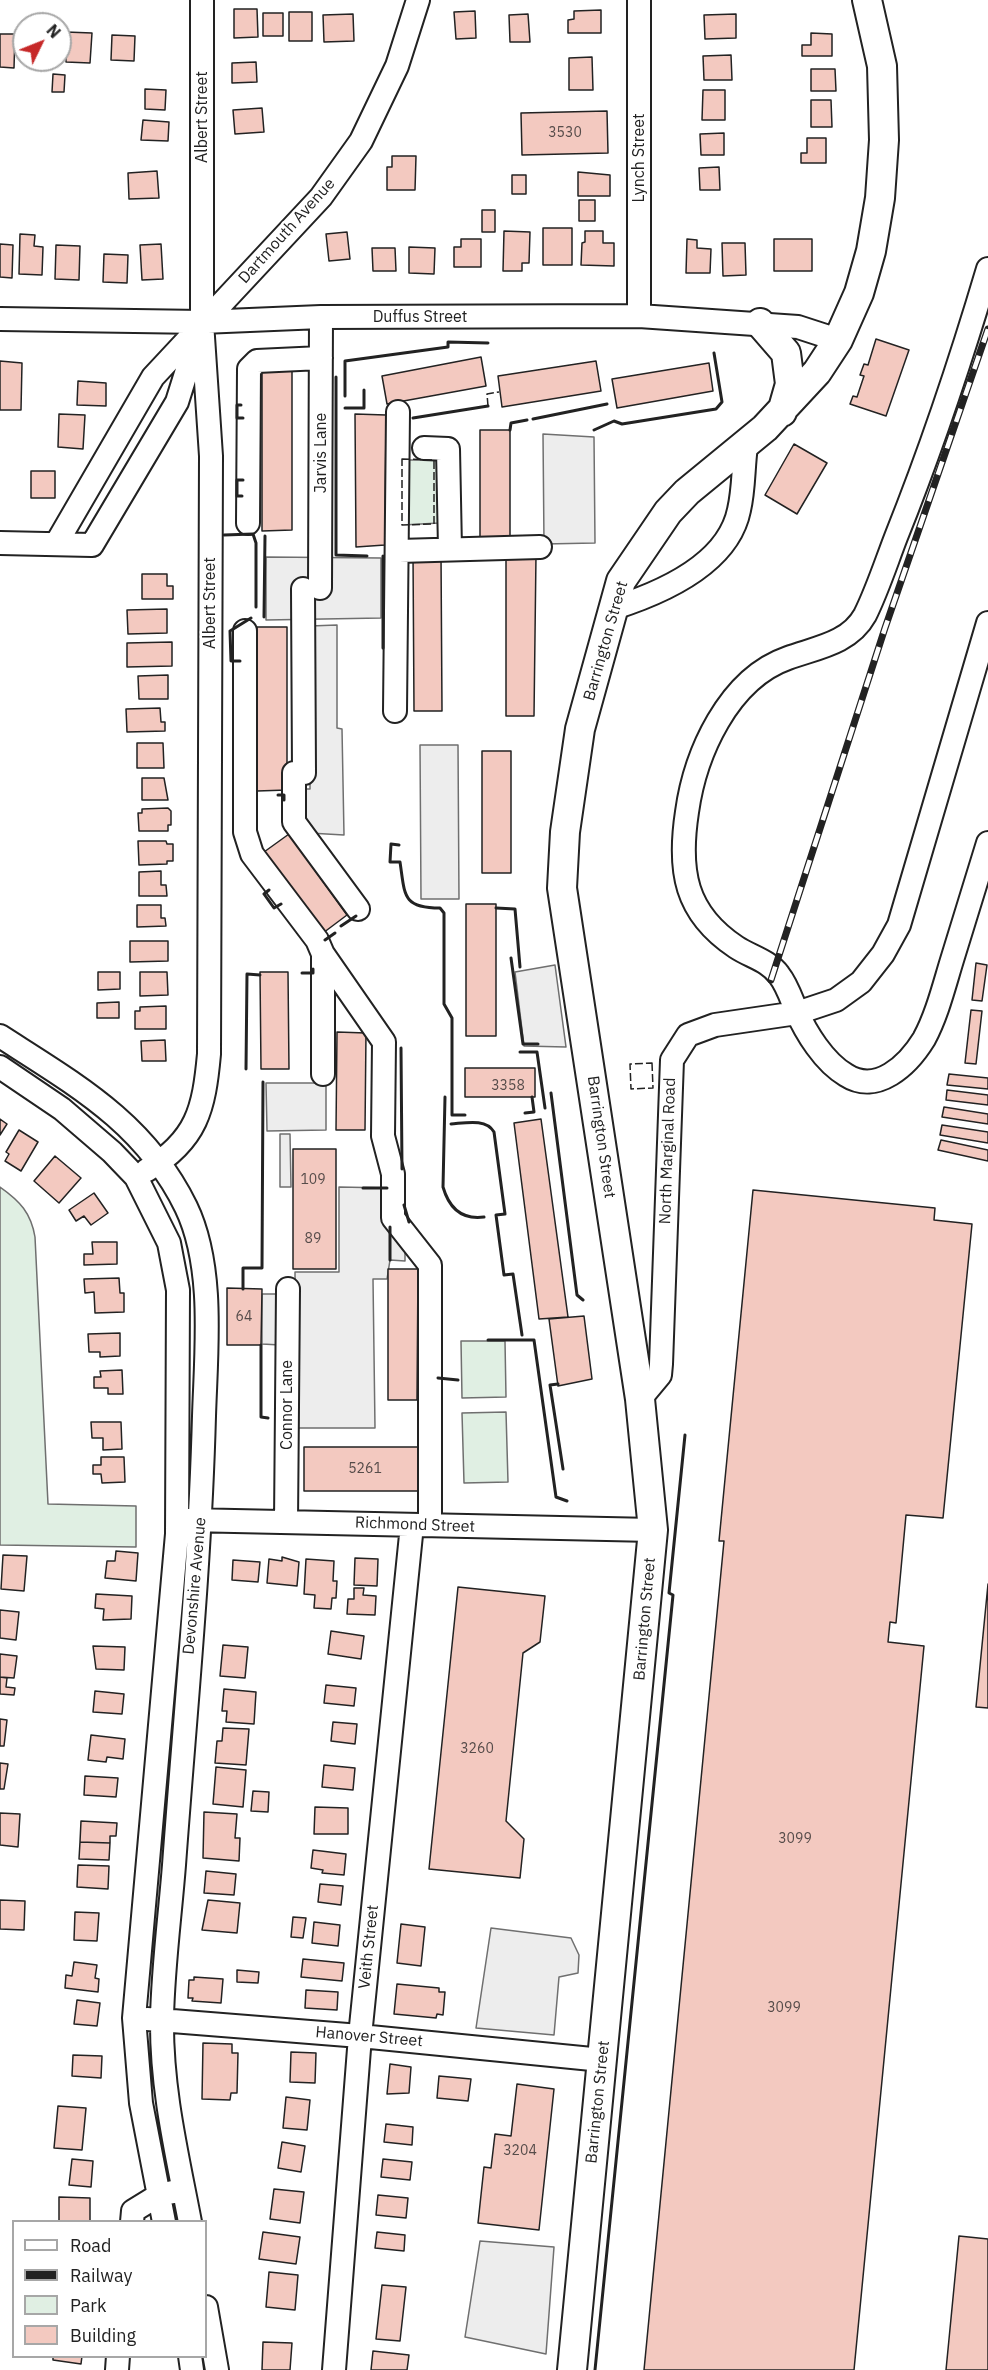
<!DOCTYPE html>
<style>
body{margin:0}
#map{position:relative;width:988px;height:2370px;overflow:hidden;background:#fff;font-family:"IBM Plex Sans",sans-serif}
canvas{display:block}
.legend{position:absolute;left:12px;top:2220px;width:195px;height:138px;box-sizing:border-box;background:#fff;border:2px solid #a7a7a7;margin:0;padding:8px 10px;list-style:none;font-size:18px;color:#222}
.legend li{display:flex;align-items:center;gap:12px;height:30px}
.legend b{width:30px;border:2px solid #a7a7a7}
.north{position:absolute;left:12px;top:12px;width:60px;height:60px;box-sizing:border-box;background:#fff;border:2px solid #a7a7a7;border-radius:50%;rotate:47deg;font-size:16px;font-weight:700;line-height:24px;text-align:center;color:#222}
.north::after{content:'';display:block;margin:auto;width:21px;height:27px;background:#c62828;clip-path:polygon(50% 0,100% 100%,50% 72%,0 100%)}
</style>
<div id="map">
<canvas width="988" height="2370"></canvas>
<ul class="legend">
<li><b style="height:8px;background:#fff"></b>Road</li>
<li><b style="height:8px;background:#222"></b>Railway</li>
<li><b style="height:16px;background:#e0efe3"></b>Park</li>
<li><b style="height:16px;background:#f3c9c0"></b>Building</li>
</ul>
<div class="north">N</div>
</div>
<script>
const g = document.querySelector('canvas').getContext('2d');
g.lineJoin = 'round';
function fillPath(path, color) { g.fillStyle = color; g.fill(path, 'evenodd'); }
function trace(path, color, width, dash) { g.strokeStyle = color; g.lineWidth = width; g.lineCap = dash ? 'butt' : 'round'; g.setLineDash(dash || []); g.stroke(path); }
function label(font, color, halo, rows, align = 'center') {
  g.font = font + ' "IBM Plex Sans",sans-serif'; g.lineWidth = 4.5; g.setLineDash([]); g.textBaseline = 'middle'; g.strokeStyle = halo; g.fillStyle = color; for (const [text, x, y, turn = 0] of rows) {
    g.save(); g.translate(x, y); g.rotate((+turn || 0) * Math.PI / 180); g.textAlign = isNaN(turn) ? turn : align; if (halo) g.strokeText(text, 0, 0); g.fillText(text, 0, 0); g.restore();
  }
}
const green = new Path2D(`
 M403,460H438L439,523L403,525Z
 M0,1187C20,1201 31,1213 35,1237L48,1504L136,1506V1547L0,1545Z
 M461,1341H505L506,1397L462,1398Z
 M506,1412L508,1482L464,1483L462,1413Z`);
const parking = new Path2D(`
 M543,434L594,437L595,543L544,544Z
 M266,557L381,558V618L266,620Z
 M337,625V728L342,729L344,835L309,833L302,823V789H310V626Z
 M420,745H458L459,899H421Z
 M555,965L566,1047L524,1046L515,972Z
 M266,1083H326V1130L267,1131Z
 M280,1134H290L291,1187H280Z
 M339,1187L389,1188L405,1230V1261L390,1260L387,1279H373L375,1428H296L295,1272H339Z
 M262,1294H279L280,1345L262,1344Z
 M491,1928L571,1938L579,1955L578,1973L559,1977L554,2035L476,2028Z
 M480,2241L554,2247L546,2354L465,2337Z`);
const building = new Path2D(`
 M234,9H257L258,37L234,38Z
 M601,10V33H568V20L574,19V11Z
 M475,11L476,38L456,39L454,12Z
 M289,12H312V41H289Z
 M263,13H283V36H263Z
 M353,14L354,41L324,42L323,15Z
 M528,14L530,42H510L509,15Z
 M736,14V38L705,39L704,15Z
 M66,32L92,33L90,63L66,62Z
 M811,33L832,34V56H802V45H811Z
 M0,34H15L14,68L0,67Z
 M112,35L135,36L134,61L111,60Z
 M731,55L732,80H704L703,56Z
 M592,57L593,90H569V58Z
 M256,62L257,82L232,83V63Z
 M811,69H835L836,91H811Z
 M53,74L65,75L64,92H52Z
 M145,89L166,90L165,110L145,109Z
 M703,90H725V120H702Z
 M811,100H831L832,127H811Z
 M262,108L264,132L235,134L233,110Z
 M607,111L608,153L522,155L521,113Z
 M143,120L169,122L168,141L141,140Z
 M724,133V155H701L700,134Z
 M807,138H826V163H801V153H807Z
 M392,156H416L415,190H387V167H392Z
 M719,167L720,190H700L699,168Z
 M157,171L159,198L129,199L128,173Z
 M578,172L610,175V196H578Z
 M512,175H526V194H512Z
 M579,200H595V221H579Z
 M482,210H495V232H482Z
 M543,228H572V265H543Z
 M504,231L530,232L529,263H522V271H503Z
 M585,231H603V243H614V266L581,265L582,243L585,242Z
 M347,232L350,259L329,261L326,234Z
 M20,234L35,235L34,246L43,247L42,275L19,274Z
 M461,239H481V267H454V247H461Z
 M687,239L697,240V248L711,249L710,273H686Z
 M774,239H812V271H774Z
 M722,243H745L746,275L723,276Z
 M0,244L13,245L12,278L0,277Z
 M161,244L163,279L142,280L140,245Z
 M56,245L80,246L79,280L55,279Z
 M409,247L435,248L434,274L409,273Z
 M372,248H395L396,271H373Z
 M104,254L128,255L127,283L103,282Z
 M876,339L909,350L886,416L850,404L853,396L857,397L864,376L860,375L864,364L868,365Z
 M481,357L486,386L387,404L382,376Z
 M0,361L22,363L21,410H0Z
 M596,361L601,391L502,407L498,376Z
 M709,363L713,391L617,408L612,379Z
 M262,370H292V530L262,531Z
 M78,381L106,383V406L77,405Z
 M59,414L85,415L83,449L58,447Z
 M355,414L386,415L385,545L356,547Z
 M480,430H510V546L480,545Z
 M794,444L827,463L797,514L765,495Z
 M31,471H55V498H31Z
 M413,554H441L442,711H414Z
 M536,555L534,716H506V556Z
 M142,574H167V586H173V599H142Z
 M167,609V633L128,634L127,610Z
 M257,627H287V790L257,791Z
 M172,642V666L127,667V643Z
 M168,675V699H139L138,676Z
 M160,708L161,722H165V731L127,732L126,709Z
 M137,743H163L164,768H137Z
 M482,751H511V873H482Z
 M142,778H164L168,800H142Z
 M168,808L171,811V825H168V831H139L138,813H142V809Z
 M289,834L347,915L323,933L264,852Z
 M138,841H166L167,844H173V861H167V864L139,865Z
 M161,871V885H166L167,896H139V872Z
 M466,904H496V1036H466Z
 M137,905H161V918H165L166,926L137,927Z
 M130,941H168V961L130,962Z
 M976,963L987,965L982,1001L972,1000Z
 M98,972H120V989L98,990Z
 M140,972H167L168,995L140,996Z
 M260,972H288L289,1069H261Z
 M119,1002V1018H97V1003Z
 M166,1006V1029H135V1011H140V1007Z
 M971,1010L982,1011L976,1064L965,1063Z
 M337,1032L366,1033L365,1130H336Z
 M165,1040L166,1061H142L141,1041Z
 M465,1068H535V1097H465Z
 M949,1074L988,1078V1089L947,1085Z
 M947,1090L988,1095V1105L946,1100Z
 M944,1107L988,1114V1124L942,1117Z
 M0,1119L7,1124L0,1135Z
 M541,1119L568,1317L539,1319L514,1123Z
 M942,1125L988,1132V1143L940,1135Z
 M19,1130L38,1142L21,1171L5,1161L9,1154L6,1152Z
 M941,1140L988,1150V1161L938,1150Z
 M293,1149H336V1269H293Z
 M55,1156L81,1178L59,1203L34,1181Z
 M753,1190L935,1208L934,1220L972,1224L943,1518L906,1515L896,1623L890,1622L888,1642L924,1646L854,2370H644L724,1541H719Z
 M94,1193L108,1213L91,1225L84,1216L76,1221L69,1210Z
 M92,1242H117V1264L84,1265V1254H93Z
 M388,1269H418L417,1400H388Z
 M119,1278L120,1293H124V1312L95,1313L94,1292L85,1293L84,1279Z
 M227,1288L262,1289L261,1345H227Z
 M584,1316L592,1379L558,1386L549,1319Z
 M120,1333V1356L100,1357V1352H89L88,1334Z
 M122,1370L123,1394H108V1388H94V1377H101L100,1371Z
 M91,1422H121L122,1449L103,1450V1438H92Z
 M304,1447H425V1491H304Z
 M101,1457H124L125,1482L102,1483L101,1474H93V1465H101Z
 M116,1551L138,1553L136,1581L105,1578L107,1561H115Z
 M3,1555L27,1556L24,1591L1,1589Z
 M282,1557L299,1562L297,1586L267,1583L269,1559L282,1561Z
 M355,1558L378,1559L377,1586L354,1585Z
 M306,1559L334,1561L333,1581H337L336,1598H332L331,1609L314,1608L315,1595L304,1594Z
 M233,1560L260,1562L258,1582L232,1580Z
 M988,1584V1708L976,1707Z
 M458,1587L545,1596L540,1642L523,1653L506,1821L524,1839L520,1878L429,1869Z
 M354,1588H364L363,1595L376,1596L375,1615L347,1614L348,1599H354Z
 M96,1594L132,1596L131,1619L103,1620L104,1609L95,1608Z
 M0,1610L19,1612L16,1640L0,1638Z
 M331,1631L364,1636L361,1659L328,1654Z
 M223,1645L248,1647L245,1678L220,1676Z
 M93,1646L125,1647L124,1670L96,1669Z
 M0,1654L17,1656L14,1678L0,1677Z
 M0,1677L7,1678L6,1687L15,1688L14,1695L0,1694Z
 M326,1685L356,1688L354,1706L324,1703Z
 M224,1689L256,1692L254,1724L226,1722L227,1711H222Z
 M95,1691L124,1694L122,1714L93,1712Z
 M0,1719L7,1720L4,1746H0Z
 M333,1722L357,1724L355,1744L331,1741Z
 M223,1728L249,1729L246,1765L215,1763L217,1741H222Z
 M91,1735L125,1739L123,1759L107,1757L106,1762L88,1760Z
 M0,1763L8,1764L4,1789H0Z
 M324,1765L355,1768L353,1790L322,1787Z
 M216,1767L246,1770L243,1807L213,1804Z
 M85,1776L118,1778L116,1797L84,1795Z
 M253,1791L269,1792L268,1812L251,1811Z
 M315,1807L348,1808V1834H314Z
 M204,1812L237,1814L235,1838H240L239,1861L203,1858Z
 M0,1813L20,1814L18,1847L0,1845Z
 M81,1821L117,1823L116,1836H110V1843L80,1842Z
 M80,1842L110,1843L109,1860L79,1859Z
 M313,1850L346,1854L344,1875L322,1873L323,1870L311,1868Z
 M78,1865L109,1866L108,1889L77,1887Z
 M206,1871L236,1874L234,1895L204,1893Z
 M320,1884L343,1886L341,1905L318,1902Z
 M0,1900L25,1901L24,1930L0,1929Z
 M208,1900L240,1903L237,1933L202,1930Z
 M75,1912L99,1913L97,1941L74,1940Z
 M293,1917L306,1918L303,1938L291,1937Z
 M314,1922L340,1925L338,1946L312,1943Z
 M401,1924L425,1927L421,1966L397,1963Z
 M303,1959L344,1963L342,1981L301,1977Z
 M74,1962L97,1965L95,1978L99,1979L98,1992L65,1988L66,1975L72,1976Z
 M237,1970L259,1972L258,1983L237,1982Z
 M194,1977L223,1979L221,2003L192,2001L193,1998H188L189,1980H194Z
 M397,1984L439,1988V1992H445L443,2015L437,2014L436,2018L394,2014Z
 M306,1990L338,1992L337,2010L305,2008Z
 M77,2000L100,2003L97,2026L74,2024Z
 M203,2043L232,2044V2053H238L237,2093H231L230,2100L202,2099Z
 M291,2052L316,2053L315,2083L290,2082Z
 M73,2055L102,2056L101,2078L72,2076Z
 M390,2064L411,2067L409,2093L387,2094Z
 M439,2076L471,2079L468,2101L437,2098Z
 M517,2084L554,2089L539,2230L478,2223L484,2167L491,2168L495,2134L511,2136Z
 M286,2097L310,2100L307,2130L283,2128Z
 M58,2106L86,2108L82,2150L54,2148Z
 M386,2124L413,2127L412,2145L384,2142Z
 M282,2142L305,2146L301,2172L278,2168Z
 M72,2159L93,2161L91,2187L69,2185Z
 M383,2159L412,2162L410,2180L381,2177Z
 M274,2189L304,2192L300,2223L270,2219Z
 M378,2195L408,2198L406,2218L376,2215Z
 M59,2197L90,2198V2222L59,2221Z
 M263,2232L300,2237L296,2264L259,2259Z
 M377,2232L405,2235L404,2251L375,2248Z
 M959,2236L988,2239V2370H946Z
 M269,2272L298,2275L295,2310L266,2307Z
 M382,2285L406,2287L400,2341L376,2339Z
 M263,2342L292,2343L290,2370H262Z
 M373,2351L409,2355L407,2370H371Z
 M53,2356H82L81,2364L53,2360Z`);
const minor = new Path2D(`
 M988,269C961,360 931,450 896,537C886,563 877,591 865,615C849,644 815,648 788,658C728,679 695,754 687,812C678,871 685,913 736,947C751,957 768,960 779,975C787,985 791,998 796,1010C806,1033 824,1062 846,1075C877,1095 908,1065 924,1039C937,1015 944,986 952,960C964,921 976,882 988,843
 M639,316V0
 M0,319L202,322L321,317L639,316L798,327L838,340
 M424,448L448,449L450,549
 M248,523L249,369L257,361L321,358
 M0,543L92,545L177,402L198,335
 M56,544L153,377L321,197L361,141L397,66L418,0
 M399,551L540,547
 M320,588L321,317
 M303,589L304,773H294V822L358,909
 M614,608C661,593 728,564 739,510C744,489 743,467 746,446
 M245,631V832L252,854L317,940L323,954L384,1042L383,1136L393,1174V1218L430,1265V1525
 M395,711L398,412
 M0,1036C76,1085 145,1123 186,1207C215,1267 206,1351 204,1416C200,1566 185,1715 174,1865C170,1916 163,1967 162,2018C161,2088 177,2154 190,2222
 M0,1067L62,1109L112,1152L136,1177L169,1243L178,1290L177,1534L134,2018L141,2103L164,2222
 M323,1074V954
 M147,1170C197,1140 204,1109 209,1054L211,456L202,322V0
 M640,1399L660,1375L661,1364L672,1060L688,1035L715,1025L797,1013L836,1000L861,982L883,954L899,925L988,623
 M188,1520L653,1530
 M286,1522L288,1289
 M147,2019L360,2036L602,2060
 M132,2222L133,2211L159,2195L173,2192
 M206,2307L217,2370
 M190,2356L192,2370
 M117,2370L118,2356
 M334,2370L360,2036L412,1525`);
const major = new Path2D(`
 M760,323L786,353L790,384L782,412
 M572,2370L653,1530L640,1399L562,888L565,832L580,729L621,581L668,512L687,492L765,428L817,372L838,340L859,293L871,251L880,198L884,140L882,66L867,0`);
const rail = new Path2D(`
 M771,980L885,628L988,329`);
const fence = new Path2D(`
 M488,406L487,394L499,392
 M402,459L434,460V524L402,525Z
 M652,1063L653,1088L631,1089L630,1064Z`);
const wall = new Path2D(`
 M336,377V555L367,556
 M345,396V361L448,347V342L488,343
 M241,405H237V418H243
 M345,408H364V390
 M413,418L488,406
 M533,419L607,404
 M510,430L511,423L527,420
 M594,430L614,421L622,424L716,409L722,402L714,353
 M242,496H237V480H243
 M224,535L253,534L256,543V607
 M264,617L265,536
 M383,648V556
 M240,661H231L230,631L251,618
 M278,795H284V800
 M399,845L391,844L390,862H400C405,895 402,908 440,908L444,913V1004L452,1018V1115H465
 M269,890L264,894L274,908L281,904
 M496,908L515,909L520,967
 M341,926L356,916
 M325,940L335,933
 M511,958L523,1044H538
 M302,973H313V969
 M401,1048L402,1169
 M520,1052H537L545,1108
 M246,1069L247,974L260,975
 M551,1093L577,1295L583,1300
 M445,1097L443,1187C449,1208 461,1220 484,1217
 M525,1113L534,1112L532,1097
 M451,1124C465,1123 486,1118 494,1132L505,1214L496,1215L504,1275L513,1274L522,1335
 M363,1188H387
 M404,1205L409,1222
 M390,1260V1227
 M243,1289V1268H262L263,1082
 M488,1340H534L556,1497L567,1501
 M261,1345V1417L268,1418
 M438,1378L458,1380
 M558,1384L550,1385L563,1469
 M595,2370L673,1595L669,1593L685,1435`);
const numberNames = [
 ["3530",565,133],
 ["3358",508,1086],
 ["109",313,1180],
 ["89",313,1239],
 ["64",244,1317],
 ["5261",365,1469],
 ["3260",477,1749],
 ["3099",795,1839],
 ["3099",784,2008],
 ["3204",520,2151]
];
const streetNames = [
 ["Albert Street",202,117,-90],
 ["Lynch Street",639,158,-90],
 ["Dartmouth Avenue",287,231,-48],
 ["Duffus Street",420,317],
 ["Jarvis Lane",321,453,-90],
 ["Albert Street",210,603,-90],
 ["Barrington Street",606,641,-74],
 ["Barrington Street",601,1137,82],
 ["North Marginal Road",668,1151,-88],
 ["Connor Lane",287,1405,-90],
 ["Richmond Street",415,1525,2],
 ["Devonshire Avenue",195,1586,-85],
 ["Barrington Street",645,1619,-85],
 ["Veith Street",369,1947,-84],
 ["Hanover Street",369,2037,5],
 ["Barrington Street",598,2102,-84]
];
fillPath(green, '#e0efe3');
trace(green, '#6f6f6f', 1.5);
fillPath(parking, '#ededed');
trace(parking, '#6f6f6f', 1.5);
fillPath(building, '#f3c9c0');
trace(building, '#222', 1.5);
trace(minor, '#222', 26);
trace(major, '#222', 32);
trace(minor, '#fff', 22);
trace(major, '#fff', 28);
trace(rail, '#222', 7);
trace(rail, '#fff', 4.5, [14]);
trace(fence, '#222', 1.5, [8, 3]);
trace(wall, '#222', 3);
label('14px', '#564c4a', null, numberNames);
label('16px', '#222', '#fff', streetNames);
</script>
